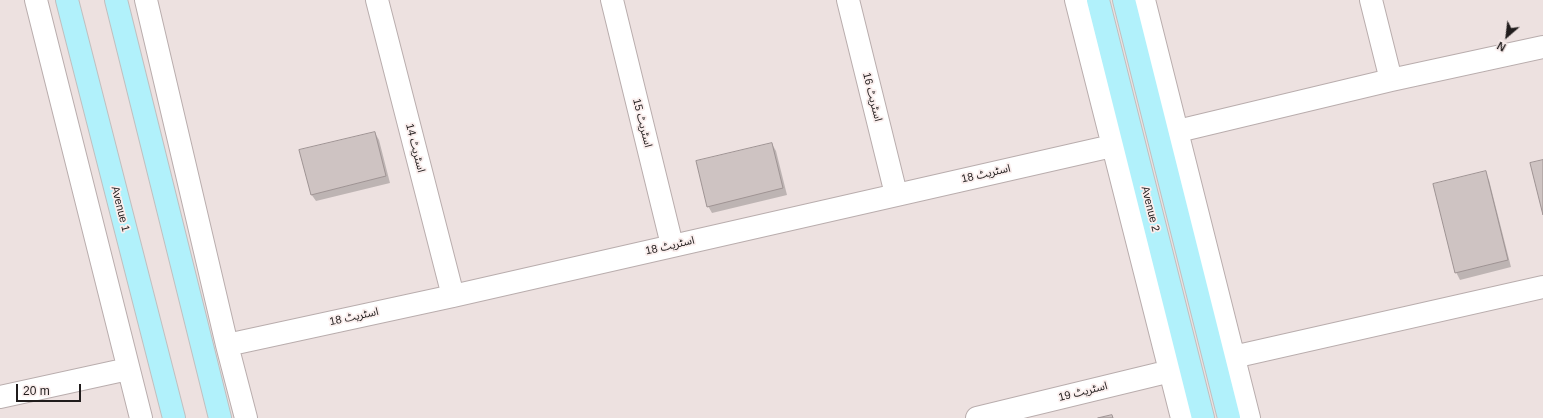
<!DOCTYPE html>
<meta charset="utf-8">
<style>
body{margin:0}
#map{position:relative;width:1543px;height:418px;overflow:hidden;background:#ede1e0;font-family:Arial,sans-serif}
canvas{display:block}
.north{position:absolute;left:1487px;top:16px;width:40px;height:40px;-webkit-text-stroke:3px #faeeed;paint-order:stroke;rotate:208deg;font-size:11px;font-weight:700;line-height:16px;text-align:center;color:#201c1c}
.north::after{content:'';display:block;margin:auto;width:14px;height:18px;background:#201c1c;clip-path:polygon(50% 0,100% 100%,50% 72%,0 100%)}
.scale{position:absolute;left:16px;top:384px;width:65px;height:18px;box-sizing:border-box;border:2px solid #201c1c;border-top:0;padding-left:5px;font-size:12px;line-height:14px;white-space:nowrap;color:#201c1c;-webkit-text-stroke:3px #faeeed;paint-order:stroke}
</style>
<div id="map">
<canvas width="1543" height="418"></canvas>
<div class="north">N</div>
<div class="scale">20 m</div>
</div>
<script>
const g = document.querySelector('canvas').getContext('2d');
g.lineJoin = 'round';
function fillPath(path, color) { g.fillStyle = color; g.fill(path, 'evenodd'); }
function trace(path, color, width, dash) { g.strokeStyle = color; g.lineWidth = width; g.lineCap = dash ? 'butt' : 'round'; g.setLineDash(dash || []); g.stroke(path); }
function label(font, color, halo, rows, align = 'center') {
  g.font = font + ' Arial,"Noto Sans Arabic",sans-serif'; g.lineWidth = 3.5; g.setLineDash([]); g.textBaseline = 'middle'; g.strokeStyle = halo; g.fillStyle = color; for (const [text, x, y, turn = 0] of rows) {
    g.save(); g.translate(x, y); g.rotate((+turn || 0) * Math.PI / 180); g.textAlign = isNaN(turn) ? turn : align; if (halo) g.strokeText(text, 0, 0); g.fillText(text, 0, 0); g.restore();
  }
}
const shadow = new Path2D(`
 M375,133L379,140L390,183L316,201L311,194Z
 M772,144L776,151L787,195L712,213L708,206Z
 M1485,173L1489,180L1511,267L1460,280L1456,272Z`);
const building = new Path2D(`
 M375,132L386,176L311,195L299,150Z
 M772,143L783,188L707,207L696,161Z
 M1543,160V215L1530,163Z
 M1486,171L1508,260L1455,273L1433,184Z
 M1112,415L1113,418H1098Z`);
const minor = new Path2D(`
 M36,0L141,418
 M146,0L227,345L246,418
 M377,0L453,296
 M612,0L672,245
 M848,0L896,194
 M1076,0L1182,418
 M1144,0L1249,418
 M1371,0L1391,80
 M1178,131L1391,80L1543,47
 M227,345L453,296L1112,146
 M1220,360L1543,287
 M0,397L128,369
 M977,418L1183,368`);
const major = new Path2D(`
 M67,0L174,418
 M116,0L220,418
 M1098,0L1203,418
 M1124,0L1229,418`);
const streetNames = [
 ["اسٹریٹ 16",872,97,76],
 ["اسٹریٹ 15",642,123,76],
 ["اسٹریٹ 14",415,148,76],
 ["اسٹریٹ 18",986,174,-13],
 ["Avenue 1",120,209,76],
 ["Avenue 2",1150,209,76],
 ["اسٹریٹ 18",670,246,-13],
 ["اسٹریٹ 18",354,317,-12],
 ["اسٹریٹ 19",1083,392,-14]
];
fillPath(shadow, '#0003');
fillPath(building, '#cec3c2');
trace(building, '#9e9393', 1);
trace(minor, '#b9adad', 24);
trace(major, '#c1bfbf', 24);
trace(minor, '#fff', 22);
trace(major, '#b1f1fb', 22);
label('11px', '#201c1c', '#faeeed', streetNames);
</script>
